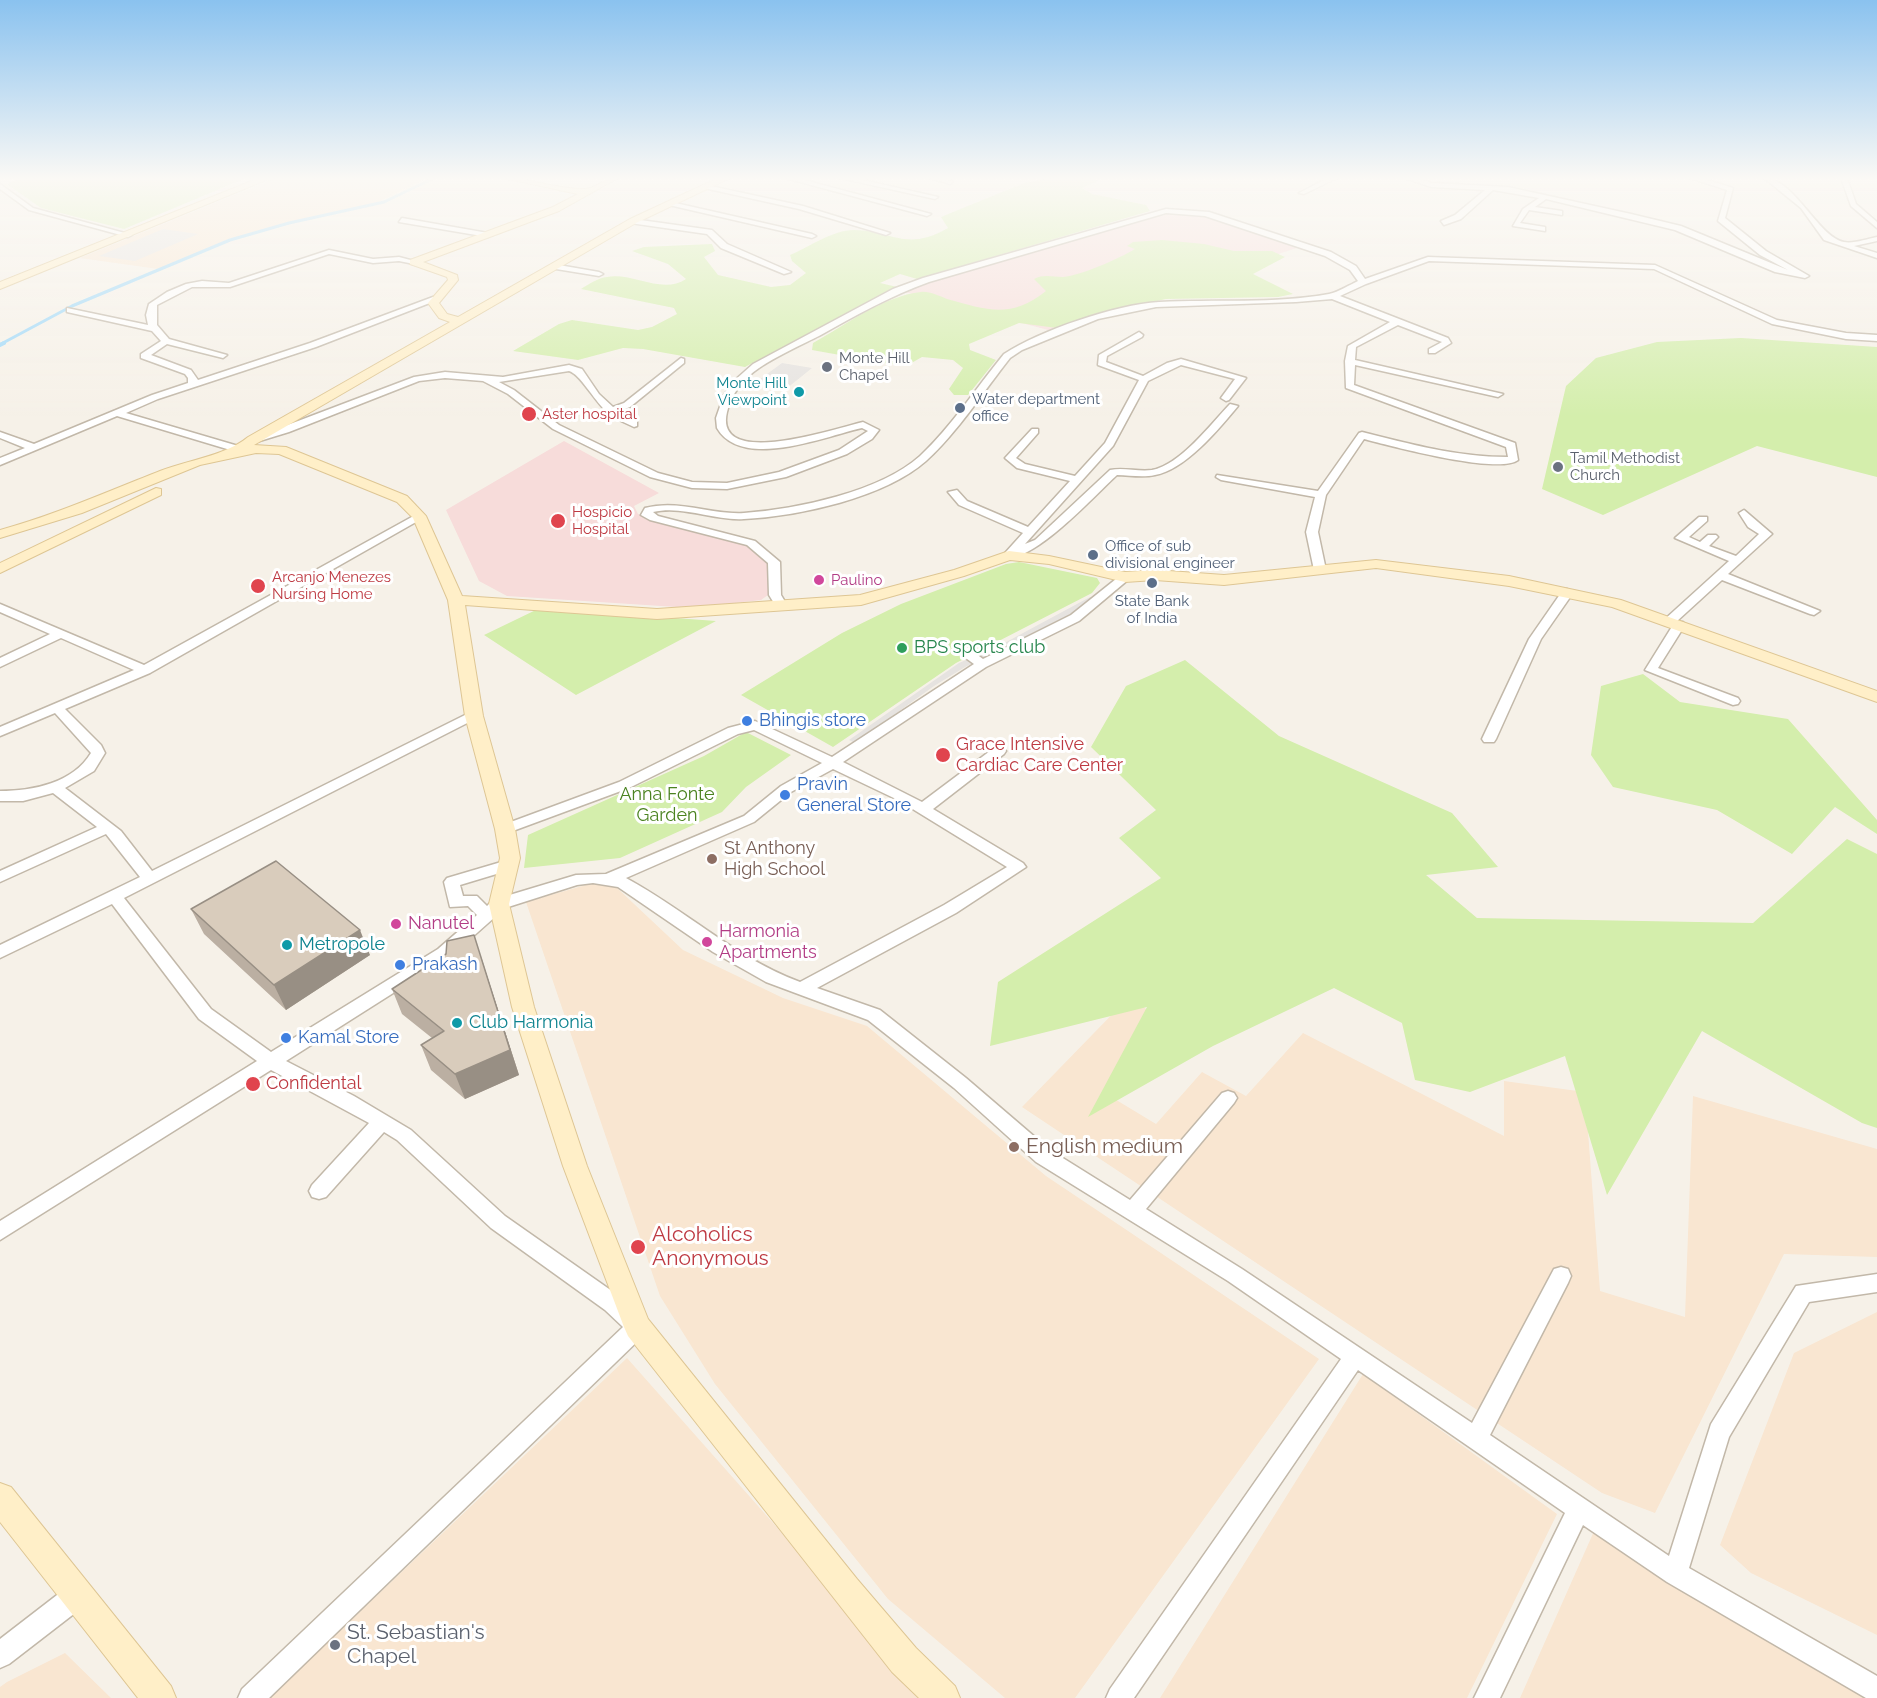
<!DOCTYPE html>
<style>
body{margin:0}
canvas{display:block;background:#f6f1e8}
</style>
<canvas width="1877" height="1698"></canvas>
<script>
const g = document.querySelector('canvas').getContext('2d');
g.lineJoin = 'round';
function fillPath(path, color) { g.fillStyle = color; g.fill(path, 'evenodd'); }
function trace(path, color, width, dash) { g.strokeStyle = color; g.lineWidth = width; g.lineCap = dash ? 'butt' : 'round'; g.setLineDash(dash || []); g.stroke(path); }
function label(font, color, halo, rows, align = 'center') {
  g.font = font + ' Raleway,sans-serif'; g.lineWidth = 6; g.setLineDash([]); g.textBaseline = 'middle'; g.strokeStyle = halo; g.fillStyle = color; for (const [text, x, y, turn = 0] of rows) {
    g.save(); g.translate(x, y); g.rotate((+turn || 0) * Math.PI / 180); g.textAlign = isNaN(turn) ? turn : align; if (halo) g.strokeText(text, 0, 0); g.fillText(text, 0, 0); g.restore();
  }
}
const commercial = new Path2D(`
 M276,178H427L374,204L232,238L158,269L80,258Z
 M593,883L616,887L683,950L783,998L867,1026L1046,1176L1319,1359L1075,1698H1005L888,1599L715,1384L660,1296L526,902Z
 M1128,998L1171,1024L1108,1095L1156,1124L1202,1072L1246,1096L1303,1033L1504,1136V1081L1585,1092L1600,1291L1685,1317L1693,1096L1877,1149V1257L1784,1254L1655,1513L1602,1493L1022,1107Z
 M1877,1312V1635L1751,1573L1720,1545L1794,1353Z
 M627,1358L928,1698H269Z
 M1363,1374L1557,1514L1467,1698H1160Z
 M1595,1529L1874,1698H1520Z
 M65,1653L111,1698H0V1687L7,1682Z`);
const medical = new Path2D(`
 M1177,213L1198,214L1297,248L1150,295L1052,331L905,292L940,279L1146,218Z
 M564,441L659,493L634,506L638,514L747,542L772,561L775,590L761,600L692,608L507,596L479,581L446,510Z`);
const green = new Path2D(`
 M20,178H246L124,229L41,208L8,185L9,183Z
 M1054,178H1094L1098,181L1082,188L1092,194L1146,205L1150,211L917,279L900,274L880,283L897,287L745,367L643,349L623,348L578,360L513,351L559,324L572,320L638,330L652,327L677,314L674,308L581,289C589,284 598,278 607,277C633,272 662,295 686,279L668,264L632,251L644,247L712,244L715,251L704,257L718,275L771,287L790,285L806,273L792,261L790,255C809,247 833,230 854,230C894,231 906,252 948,228L941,217L1024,183Z
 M1162,240L1204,244L1234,251H1272L1285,257L1253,274L1293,294L1278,297L1166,299L1094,314L1057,328L1019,323L969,344L970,350L996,360L968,395H954L949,389L963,368L953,360L922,357L908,365L890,364L812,350L813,343C846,325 883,296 921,292C929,291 939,296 947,299C987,310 1011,319 1046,291L1034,279C1044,274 1052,277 1063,277C1082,275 1118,259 1135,249L1127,246L1133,242Z
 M1741,338L1877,347V477L1757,446L1603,515L1542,489L1566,386L1596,358L1657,342Z
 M1019,562L1097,578L1100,583L1092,593L956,663L833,747L741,695L842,633L901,604L1006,564Z
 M540,608L716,621L576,695L484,635Z
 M1185,660L1279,736L1452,813L1498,867L1426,875L1477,918L1753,923L1847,839L1877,854V1128L1862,1123L1702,1031L1607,1195L1565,1056L1470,1092L1415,1080L1402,1023L1334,988L1213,1046L1088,1117L1147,1007L990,1046L998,982L1161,878L1119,838L1156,810L1091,747L1126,686Z
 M1643,674L1680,702L1788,719L1877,820V834L1835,807L1792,854L1717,810L1613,787L1591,755L1601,686Z
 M746,732L791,755L746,787L722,812L620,858L524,868L528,835L704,756Z`);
const parking = new Path2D(`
 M163,229L198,234L135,261L99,256Z
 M782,363L812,368L786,389L755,383Z
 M1090,597L1095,599L1056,623L965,667L934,686L855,743L849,740L959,663L997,647Z`);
const streamFar1 = new Path2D(`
 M1,344L72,306L230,240L289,223L384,202L434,178`);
const stream = new Path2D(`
 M0,345L4,343`);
const street = new Path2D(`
 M785,178H797L931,214L927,216Z
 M840,178H854L938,197L935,199Z
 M930,178H943L953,182L950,184Z
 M1328,178H1337L1304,194L1299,193Z
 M1405,178H1416L1432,183L1508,187L1631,214L1681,226L1788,270L1760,255L1718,221L1727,190L1690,178H1701L1733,188L1725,218L1766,251L1809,276L1805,278L1775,272L1675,230L1546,199L1535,207L1562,211V215L1529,210L1520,223L1545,227V231L1513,226L1523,209L1539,198L1493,190L1461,219L1444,225L1441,221L1455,215L1485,190L1431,187Z
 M1764,178C1794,178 1818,237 1844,242C1853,244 1867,239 1877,237V241L1854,246L1877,253V258L1824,240L1801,208Z
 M1841,178H1847L1856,204L1877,222V228L1851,206Z
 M0,184L33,208L132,235L128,237L29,210L0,189Z
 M706,185L803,206L890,233L886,235L799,209L704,188Z
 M671,202L812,234L816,236L812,238L669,205Z
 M1166,209L1209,212L1331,252L1356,266L1365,279L1428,257L1655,265L1777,320L1846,333L1877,335V341L1846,339L1772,324L1654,269L1429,261L1366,284L1340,296L1448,338L1451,343L1435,353H1429V349L1442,342L1398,325L1356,347L1355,360L1503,394L1498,397L1355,365L1354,385L1515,443L1518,460C1498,475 1391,446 1364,439L1326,495L1318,532L1326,570L1320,573L1314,570L1306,532L1315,497L1221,480L1216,477L1217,475L1318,491L1359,433L1362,432C1410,444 1457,457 1508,457L1506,447L1346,388L1345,361L1348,346L1390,322L1332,299L1296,302L1156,307L1098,319L1022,350L1010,358C983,392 958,432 926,461C884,498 799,516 744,519C714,521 683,505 653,512L658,516L755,541L780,562L781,595L787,605L781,609L777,608L769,595L768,563L747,545L650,520L641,515L645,508C679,499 711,515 744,513C797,509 880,492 920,456C952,426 976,388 1004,354C1041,330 1115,305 1159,302C1214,299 1275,304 1329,294C1339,292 1349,285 1358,281L1350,270L1325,256L1205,216L1166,213L929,282C890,296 855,316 819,336C799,346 777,356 759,368C744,378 731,394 727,412C713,471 840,427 863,422L879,430L872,439L847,454L786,477L727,489L692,488L650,477L553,429L508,394L483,381L445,378L419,381L289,432L253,443L248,440L414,377L445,372L503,377L569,365L582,369L599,394L613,407L624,403L681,358L684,359V363L630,407L619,411L637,422V426L634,427L606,414L605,410C594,400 580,374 569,371L499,382L514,390L559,425L658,473L692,482L727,483L779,472L839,450L868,431L862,428C826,436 742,471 717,428L716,418L724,395L735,380L753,364L893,289L923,278Z
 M402,218L488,233L492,235L488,237L399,222Z
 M633,219L712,230L727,244L791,272L784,274L721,248L707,234L630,223Z
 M329,250L373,259L399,257L418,262L414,264L399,261L373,263L329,254L230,287H192L157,305V325L169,339L227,355L223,358L167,344L151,355L191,370L198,380L310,343L433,297L440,299L316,347L158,399L126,413L245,448V452H237L117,416L0,465V458L25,448L0,438V432L34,444L152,395L188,383V378L185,374L141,358V354L161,341L152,331L67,312V308L148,325L146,315L149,304L167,292L186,284L202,281L229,283Z
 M553,264L599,272L603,274L599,276L550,268Z
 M1139,332L1143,335L1142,337L1107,356L1106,362L1143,376L1167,363L1181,359L1246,378L1229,400L1226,401L1221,398L1235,379L1181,365L1148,381L1113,446L1025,544L1035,540L1110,470C1124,467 1138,472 1152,470C1180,465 1211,424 1230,404L1238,406C1219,429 1185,470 1155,475C1142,478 1129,475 1117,475C1095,495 1034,563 1005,557V553L1023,533L959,505L948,492L957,490L967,501L1028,527L1070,481L1017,468L1005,458L1032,429H1038V433L1016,458L1025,464L1075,476L1105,443L1139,380L1098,365L1099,355Z
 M1744,510L1772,534L1728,574L1820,611L1814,615L1810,614L1722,580L1676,622H1683L1685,625L1658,668L1738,698L1740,701L1738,704L1733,705L1645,670L1673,625H1665V619L1729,561L1675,538L1699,517H1707V521L1689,537L1700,542L1708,535H1716L1718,537L1709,546L1736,556L1759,534L1748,527L1739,513Z
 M419,513L424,516L423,518L150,673L65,709L101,745L105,753L94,771L65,788L121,831L152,871L469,713H479L481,716L124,898L211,1009L271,1052L438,949L477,915L468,906L450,907L444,882L447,878L508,860L513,861L516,865L513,869L460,885L463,896H477L487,906L493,900L576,875L606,874L744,816L781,786L822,763L754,730L738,734L629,788L510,832H500L498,829L500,826L619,782L728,728L755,721L832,757L974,664L956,651V645H964L983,659L1071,615L1121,575H1129V579L1079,621L986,667L843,762L922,802L994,748H1004L1006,751L1004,754L933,809L1023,863L1026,867L956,913L817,988L880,1010L966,1078L1050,1150L1130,1200L1222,1093L1228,1091L1234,1093L1237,1098L1234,1103L1146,1209L1242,1269L1472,1423L1554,1269L1561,1267L1568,1269L1571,1276L1568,1283L1490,1435L1669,1556L1711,1424L1796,1286L1877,1274V1292L1809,1302L1729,1437L1689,1568L1877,1676V1698H1866L1667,1582L1583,1525L1500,1698H1474L1565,1513L1358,1370L1134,1698H1106L1110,1689L1341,1359L1228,1281L1036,1162L954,1088L868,1020L766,982L713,952L618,887L593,883L577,885L505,908L450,957L286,1061L354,1096L411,1130L505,1216L619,1296L645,1320L648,1327L645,1334L269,1698H238L242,1689L623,1327L605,1310L491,1228L397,1140L384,1132L326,1197L319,1199L312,1197L309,1191L312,1185L369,1123L271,1070L0,1240V1221L257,1061L199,1019L112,904L0,958V945L140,877L106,834L0,882V871L97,827L53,793L23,801H0V791C33,791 73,783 91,753L55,713L0,736V727L134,670L61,638L0,667V658L50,634L0,612V604L144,665ZM833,769L898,800L1007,867L944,905L800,982C735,958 686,910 626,878L754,822L791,792Z
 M1567,589L1573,593L1541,639L1496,739L1494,742H1484L1482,739L1529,639L1563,590Z
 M79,1582L88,1585L91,1594L88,1603L9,1664L0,1668V1639L70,1585Z`);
const secondary = new Path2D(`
 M259,178H271L0,289V282Z
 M503,178C530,178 556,189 583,189C594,190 604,178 618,178L559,211L423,262L457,275L458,280L439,303L447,314L458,317L630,219L718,178H730L636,223L254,445L286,447L407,496L426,516L462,596L657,609L860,595L954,570L1009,551L1049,556L1125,572L1155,570L1224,575L1376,560L1509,576L1621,600L1877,691V702L1612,607L1509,586L1376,568L1224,585L1155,580L1125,582L1049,564L1010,560L964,576L861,605L657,619L465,605L483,716L515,829L520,858L509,904L534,1007L587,1166L648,1319L857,1579L916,1648L955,1686L960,1698H919L892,1672L628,1336L624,1327L563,1166L512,1007L489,904L500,858L495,829L465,716L448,600L413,518L397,502L279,454L256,453L200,465L82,513L0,538V530C55,515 106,492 160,471C188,460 225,456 248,437L450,322L439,318L428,303L448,280L447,277L410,264V260L553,207L578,194Z
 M156,488L161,489V495L0,573V563Z
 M0,1483L11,1487L171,1686L176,1698H138L0,1522Z`);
const wall = new Path2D(`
 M191,909L370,955L286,1010L204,934Z
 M482,960L519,1075L465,1099L431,1070L421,1045L432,1038L402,1014L392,989Z`);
const shadedWall = new Path2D(`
 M360,930L370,955L286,1010L274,985Z
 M482,960L519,1075L465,1099L455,1074Z`);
const building = new Path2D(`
 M276,861L360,930L274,985L191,909Z
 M474,935L510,1050L455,1074L421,1045L444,1031L392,989L446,954L447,941Z`);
const markers = [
 [827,367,6,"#6b7280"],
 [799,392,6,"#0f9aa8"],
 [960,408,6,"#5c6f8a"],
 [529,414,8,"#e0444e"],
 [1558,467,6,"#6b7280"],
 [558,521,8,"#e0444e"],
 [1093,555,6,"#5c6f8a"],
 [819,580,6,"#d1479c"],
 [1152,583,6,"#5c6f8a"],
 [258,586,8,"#e0444e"],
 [902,648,6,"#2e9e5b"],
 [747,721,6,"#3f7fe0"],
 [943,755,8,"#e0444e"],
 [785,795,6,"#3f7fe0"],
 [712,859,6,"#8d6e63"],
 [396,924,6,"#d1479c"],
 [707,942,6,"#d1479c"],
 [287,945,6,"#0f9aa8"],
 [400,965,6,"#3f7fe0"],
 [457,1023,6,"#0f9aa8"],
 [286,1038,6,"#3f7fe0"],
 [253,1084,8,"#e0444e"],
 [1014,1147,6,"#8d6e63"],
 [638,1247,8,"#e0444e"],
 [335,1645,6,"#6b7280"]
];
const farWorshipnames = [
 ["Monte Hill",839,358],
 ["Chapel",839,375],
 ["Tamil Methodist",1570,458],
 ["Church",1570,475]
];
const farCulturenames = [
 ["Monte Hill",787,383],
 ["Viewpoint",787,400]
];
const farServicenames = [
 ["Water department",972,399],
 ["office",972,416],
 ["Office of sub",1105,546],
 ["divisional engineer",1105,563],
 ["State Bank",1152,601,"center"],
 ["of India",1152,618,"center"]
];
const farHealthnames = [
 ["Aster hospital",542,414],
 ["Hospicio",572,512],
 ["Hospital",572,529],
 ["Arcanjo Menezes",272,577],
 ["Nursing Home",272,594]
];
const farHotelnames = [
 ["Paulino",831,580]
];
const leisureNames = [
 ["BPS sports club",914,648]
];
const shopNames = [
 ["Bhingis store",759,721],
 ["Pravin",797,785],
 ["General Store",797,806],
 ["Prakash",412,965],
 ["Kamal Store",298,1038]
];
const healthNames = [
 ["Grace Intensive",956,745],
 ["Cardiac Care Center",956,766],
 ["Confidental",266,1084]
];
const parkNames = [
 ["Anna Fonte",667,795],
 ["Garden",667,816]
];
const educationNames = [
 ["St Anthony",724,849],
 ["High School",724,870]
];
const hotelNames = [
 ["Nanutel",408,924],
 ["Harmonia",719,932],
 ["Apartments",719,953]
];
const cultureNames = [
 ["Metropole",299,945],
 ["Club Harmonia",469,1023]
];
const nearEducationnames = [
 ["English medium",1026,1147]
];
const nearHealthnames = [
 ["Alcoholics",652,1235],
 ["Anonymous",652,1259]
];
const nearWorshipnames = [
 ["St. Sebastian's",347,1633],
 ["Chapel",347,1657]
];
fillPath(commercial, '#f9e6d1');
fillPath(medical, '#f7dcda');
fillPath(green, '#d4eeac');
fillPath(parking, '#e6e3e0');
trace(streamFar1, '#9dd8f9', 3);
trace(stream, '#9dd8f9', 4);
trace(street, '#c2b8a9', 3);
trace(secondary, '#dec694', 2);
fillPath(street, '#fff');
fillPath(secondary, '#ffefc8');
fillPath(wall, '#bbafa2');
fillPath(shadedWall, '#988f84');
fillPath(building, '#d9ccbc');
trace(building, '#988f84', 1.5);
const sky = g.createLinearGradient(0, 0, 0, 416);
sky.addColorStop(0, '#8ac2ef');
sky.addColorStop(0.43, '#fbf9f5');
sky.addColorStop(1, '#fbf9f500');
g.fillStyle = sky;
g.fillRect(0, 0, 1877, 416);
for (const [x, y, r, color] of markers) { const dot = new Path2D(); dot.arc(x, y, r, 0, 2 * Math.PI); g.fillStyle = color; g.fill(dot); trace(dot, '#fff', 2); }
label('15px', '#5b616d', '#fff', farWorshipnames, 'left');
label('15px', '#0d838f', '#fff', farCulturenames, 'right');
label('15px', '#4e5e75', '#fff', farServicenames, 'left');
label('15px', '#be3a42', '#fff', farHealthnames, 'left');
label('15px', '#b23c85', '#fff', farHotelnames, 'left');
label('18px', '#27864d', '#fff', leisureNames, 'left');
label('18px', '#366cbe', '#fff', shopNames, 'left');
label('18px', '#be3a42', '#fff', healthNames, 'left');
label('18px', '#4b8321', '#fff', parkNames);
label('18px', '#785e54', '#fff', educationNames, 'left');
label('18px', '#b23c85', '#fff', hotelNames, 'left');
label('18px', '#0d838f', '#fff', cultureNames, 'left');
label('21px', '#785e54', '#fff', nearEducationnames, 'left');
label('21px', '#be3a42', '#fff', nearHealthnames, 'left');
label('21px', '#5b616d', '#fff', nearWorshipnames, 'left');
</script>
